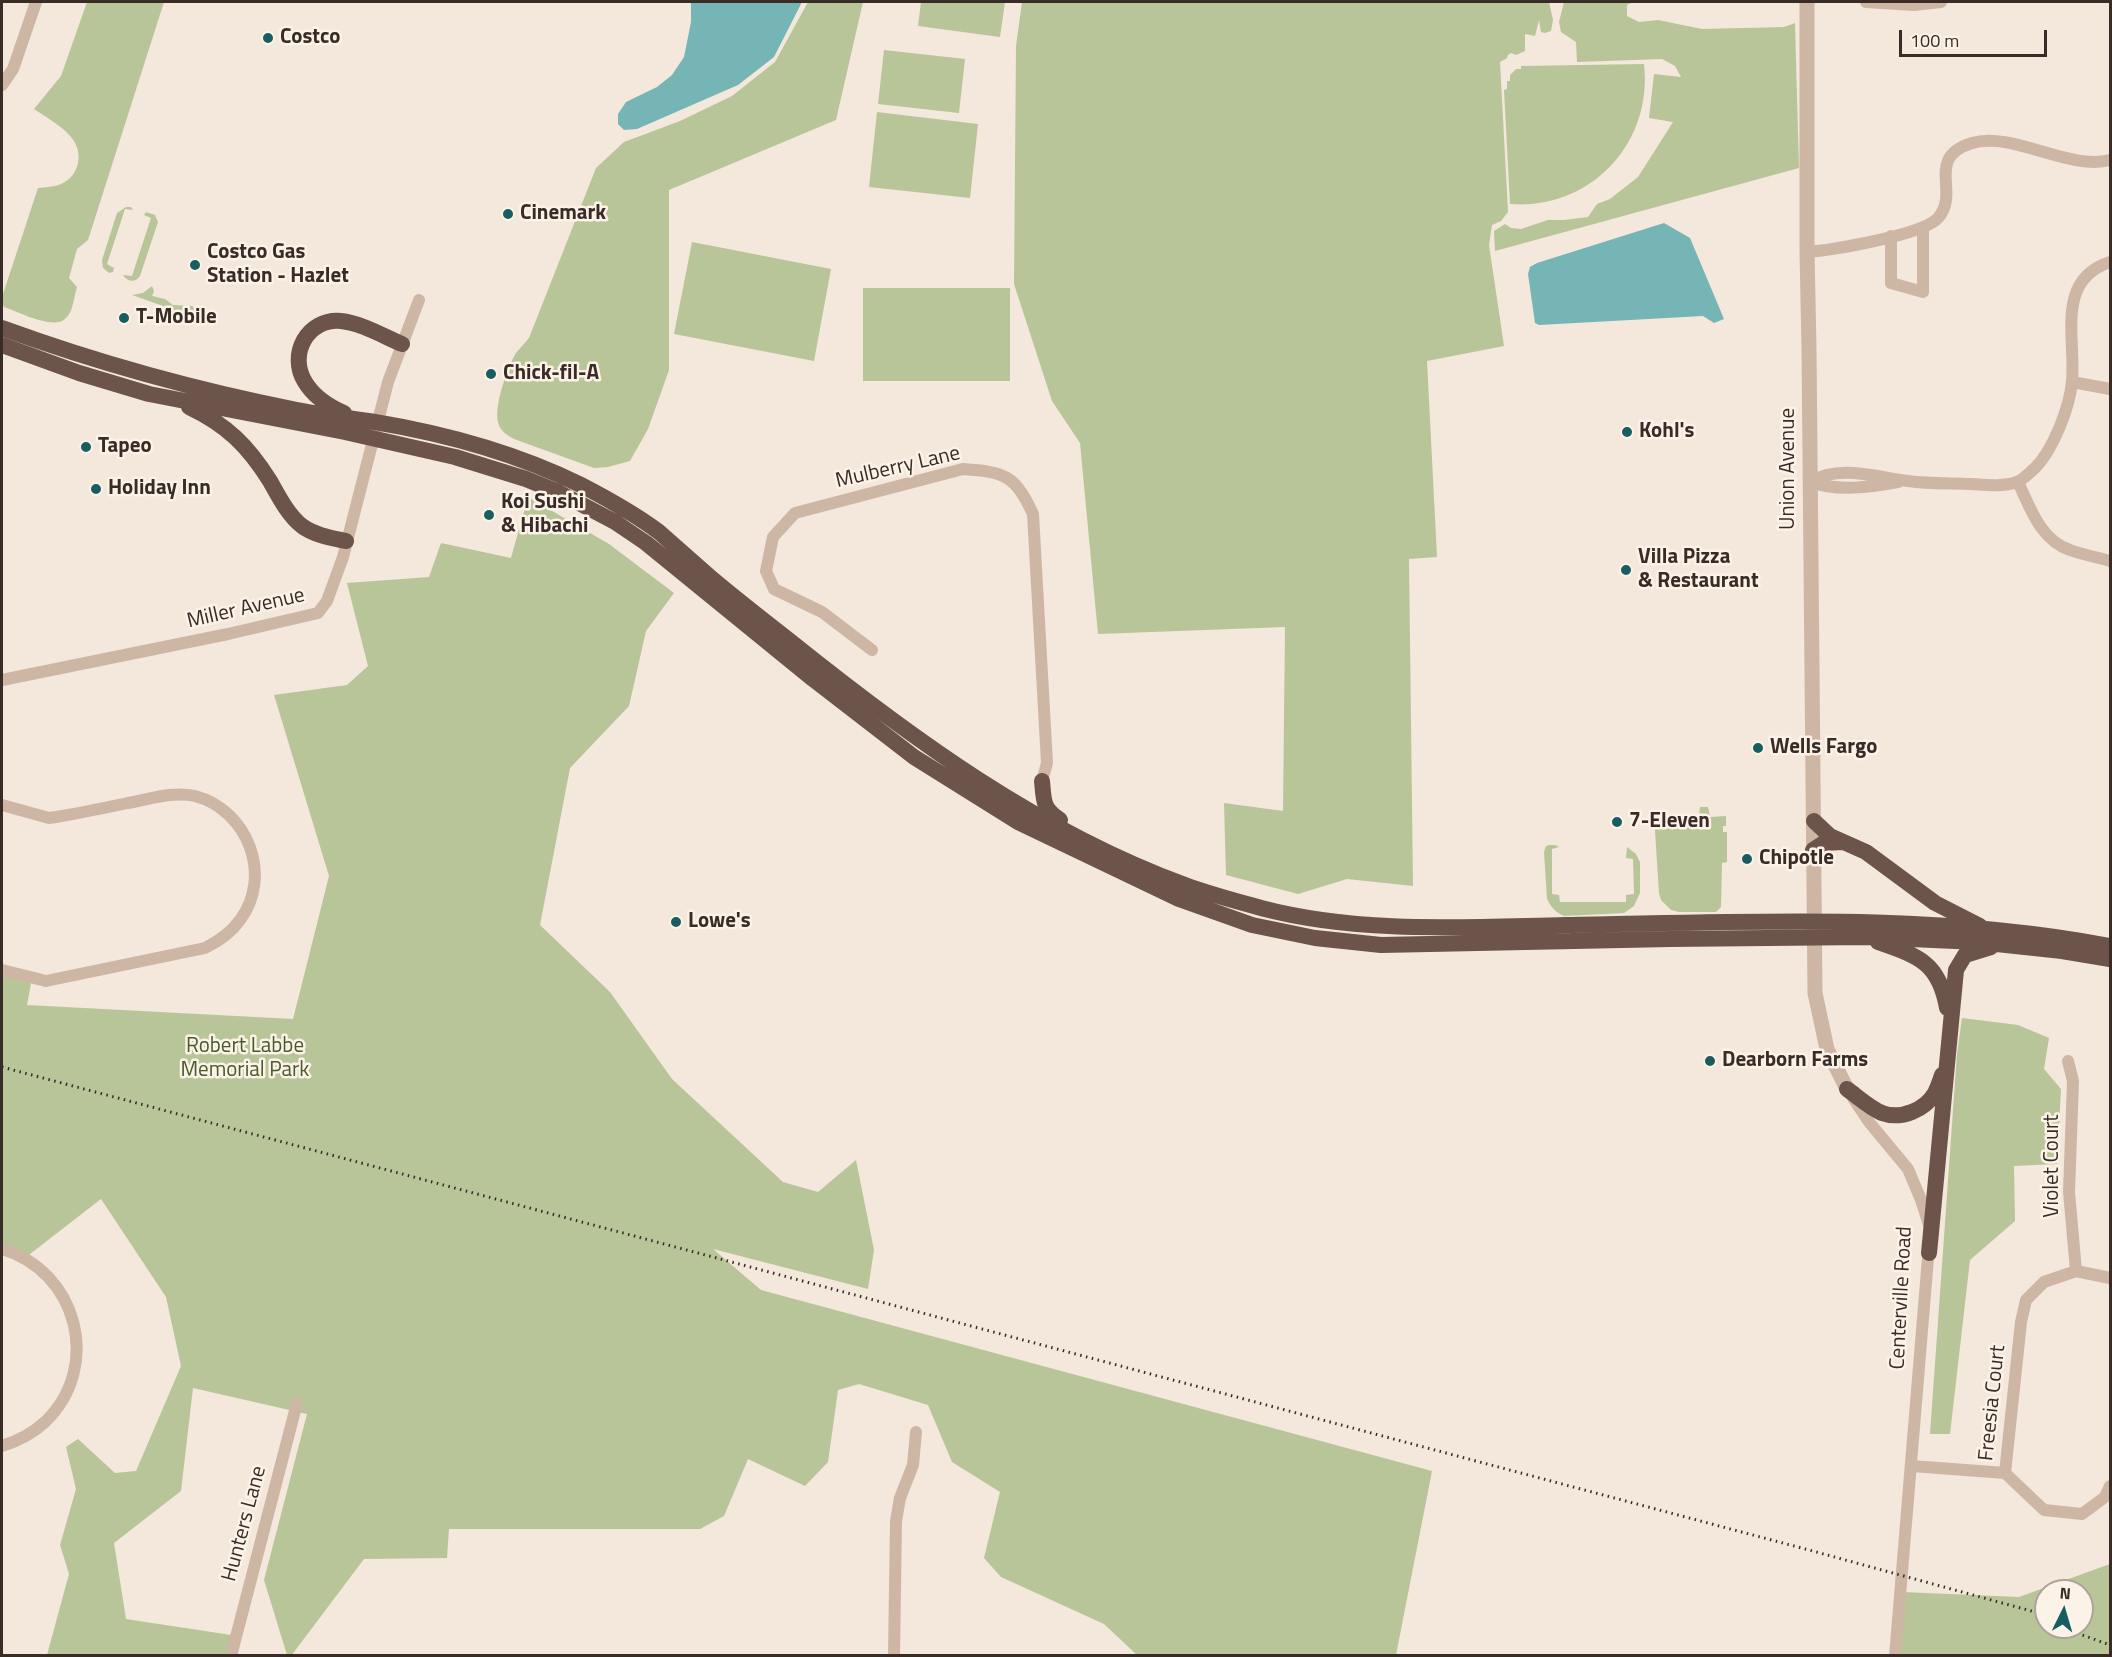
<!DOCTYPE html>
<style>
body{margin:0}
#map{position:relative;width:2112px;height:1657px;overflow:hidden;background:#f4e7db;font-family:"Titillium Web",sans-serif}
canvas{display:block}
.frame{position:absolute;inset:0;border:3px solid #392c27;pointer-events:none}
.north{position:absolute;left:2034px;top:1579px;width:60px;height:60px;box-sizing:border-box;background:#fbf2e8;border:2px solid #ada39b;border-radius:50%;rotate:5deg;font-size:16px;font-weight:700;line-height:24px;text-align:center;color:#392c27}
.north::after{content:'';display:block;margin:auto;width:21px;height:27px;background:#185d5f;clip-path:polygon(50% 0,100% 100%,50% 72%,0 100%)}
.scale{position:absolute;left:1899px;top:30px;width:148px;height:27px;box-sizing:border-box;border:3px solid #392c27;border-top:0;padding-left:8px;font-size:18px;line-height:21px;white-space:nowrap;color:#392c27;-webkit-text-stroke:4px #fbf2e8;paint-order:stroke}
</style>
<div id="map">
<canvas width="2112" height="1657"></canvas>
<div class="frame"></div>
<div class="north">N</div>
<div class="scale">100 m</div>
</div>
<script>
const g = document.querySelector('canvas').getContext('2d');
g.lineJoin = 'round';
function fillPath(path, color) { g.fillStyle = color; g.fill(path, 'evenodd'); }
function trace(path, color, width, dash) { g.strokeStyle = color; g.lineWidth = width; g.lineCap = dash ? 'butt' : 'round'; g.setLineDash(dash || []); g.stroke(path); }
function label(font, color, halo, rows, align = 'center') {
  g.font = font + ' "Titillium Web",sans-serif'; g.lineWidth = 5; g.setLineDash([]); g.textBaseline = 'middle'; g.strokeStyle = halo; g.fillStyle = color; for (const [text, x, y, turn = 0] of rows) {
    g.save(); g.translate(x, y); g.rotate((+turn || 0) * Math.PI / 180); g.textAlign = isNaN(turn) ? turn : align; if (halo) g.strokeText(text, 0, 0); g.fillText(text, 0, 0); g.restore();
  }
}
const green = new Path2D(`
 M87,2H164L88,240L77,249L69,278L77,287C74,296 73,312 66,318C55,331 19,312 4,307L2,303V297L38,188C46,187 54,187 61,184C80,176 84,152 71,137C62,126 46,117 34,109L61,76Z
 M808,2H863L836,120L669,190V370L648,429L630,461L608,467L594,468L514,439C507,435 500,431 498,422C494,406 507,368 516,353C520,348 525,343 529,338L596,168L624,142L680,121L732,96L775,62Z
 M921,2H1005L1000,37L918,26Z
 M1022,2H1549L1553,20L1551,31L1545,33L1541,32L1539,20L1535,36L1525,34V51L1516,55L1511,53L1508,55L1507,58L1500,62L1508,212L1501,221L1492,225L1489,245L1504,346L1427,361L1437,557L1409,559L1413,886L1347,879L1298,894L1226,875L1224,803L1283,811L1285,627L1098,634L1080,443L1052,401L1014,284L1016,46Z
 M1564,2H1633L1627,5V16L1639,22L1658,20L1702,29L1784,27L1795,23L1799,168L1495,251L1494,231L1505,224L1511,228L1521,229L1548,220H1564L1588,217L1597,204L1610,199L1638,177L1673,122L1649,118L1654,74L1681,77L1675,66L1662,59L1577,62L1576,42L1561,32L1559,22Z
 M884,50L965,59L959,113L878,104Z
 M1644,64C1653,144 1590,210 1510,204L1504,90L1507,89V81H1510V75L1516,69H1521V66Z
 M877,112L978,124L970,198L869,187Z
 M126,207H131L133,210L125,209L107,264L114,268L113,272L109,273L103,268L102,260L117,213Z
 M146,212L155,215L158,222L140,276C136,283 127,282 123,275L132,276L151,218L144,215Z
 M692,242L831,269L814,361L674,334Z
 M152,286L154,291L152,296L165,299L173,305L192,306L198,311L197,318L132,295L143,293Z
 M863,288H1010V381H863Z
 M528,497L609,544L674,593L646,631L629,706L570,768L540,925L610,992L672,1079L783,1182L818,1192L856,1160L874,1250L868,1289L713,1249L761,1290L1432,1471L1396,1655H1137L1104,1624L1001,1577L984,1558L1000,1492L952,1462L928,1405L859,1384L838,1390L828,1462L805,1486L748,1459L724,1516L700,1529H449L447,1558L364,1559L291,1656L287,1655L264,1580L307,1414L193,1388L181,1491L114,1543L126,1619L231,1635L228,1655H47L69,1574L60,1545L76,1489L66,1447L78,1439L115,1473L136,1471L181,1366L166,1297L101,1199L21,1261L2,1254V973L32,978L27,1005L293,1019L329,876L274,695L347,685L368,666L347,583L429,577L441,543L511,558Z
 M1700,807H1708L1710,817L1726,816V826H1723V832H1727V862L1722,863L1721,907L1716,912H1679L1671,910L1661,900L1659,893L1654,815H1699Z
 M1549,845H1555L1559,847L1552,849V894L1559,895L1560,902H1626V895L1634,894L1633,859L1626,858L1627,847L1636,854L1640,862V893L1634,906L1624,913L1564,916C1555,912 1551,907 1547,899L1544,852L1546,846Z
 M1962,1018L2018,1025L2049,1038L2044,1069L2061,1089L2057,1164L2014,1166L2015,1221L1970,1260L1950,1434H1930L1957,1054Z
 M2110,1564V1655L1896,1656L1902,1592L2019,1597ZM2046,1591H2082V1627H2046Z`);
const water = new Path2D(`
 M691,2H802L774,57L738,85L637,129L624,130L618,124V114L626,102L657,87L672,75L684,57L691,22Z
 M1664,223L1690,238L1724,319L1714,323L1703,316L1539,325L1535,323L1528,274L1530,267L1537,263Z`);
const minor = new Path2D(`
 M1866,2L1914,5L1941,2
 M2,85L13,69L36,2
 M1891,236V283L1923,292V227
 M1807,252C1832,250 1923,235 1938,218C1961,192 1924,158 1972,143C2012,131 2069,171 2110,160
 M2072,382L2110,389
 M1810,482C1839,464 1876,477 1908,481C1929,484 1950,483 1972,484C1986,485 2003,487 2017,482C2023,480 2030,472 2035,468C2053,450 2070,407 2072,381C2076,338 2055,280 2110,262
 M1810,482C1838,492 1870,487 1898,482
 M2018,482C2030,507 2040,540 2070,550C2083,555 2097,557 2110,561
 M872,650L822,612L774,589L766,571L773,537L795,513L963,469C1005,472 1015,475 1033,514L1047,763L1042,781
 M2,680L228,634L318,613L327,601L343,557L388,382L419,300
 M2,805L49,818L56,817C80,813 104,808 128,803C150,799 173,791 195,796C248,810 273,876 240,920C231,933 219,941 205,948L46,981L2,970
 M2068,1061L2073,1081L2069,1192L2076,1271
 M1853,1098L1869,1122L1908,1169L1921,1200L1929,1225
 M2,1249C77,1271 103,1366 45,1422C32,1434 18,1441 2,1446
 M2110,1278L2076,1271L2044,1282L2026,1300L2021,1322L2005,1473L2044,1510L2082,1514L2105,1497L2110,1486
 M1912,1466L2005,1473
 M231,1656L297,1403
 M894,1656L896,1521L900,1498L913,1465L916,1432
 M1895,1656L1929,1246`);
const tertiary = new Path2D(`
 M1807,2V252L1809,348L1815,993L1827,1049L1847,1089`);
const trunk = new Path2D(`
 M2,328C98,363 196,390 297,410C323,415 349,418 375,422C447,434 516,453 581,485C608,499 635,514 659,532C676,547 693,562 710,577C736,599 763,620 790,641C911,738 1038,831 1185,885C1209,894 1236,901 1261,908C1360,934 1465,927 1566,925C1748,922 1931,912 2110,946
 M2,345L79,373L149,394L345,432L455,457L526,479L558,492L615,522L646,543L813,679L914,757L1018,822L1179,899L1252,925L1315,938L1381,945L1670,939L1866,937L1978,942L2062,951L2110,959
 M189,407C227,425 248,446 270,481C279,497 288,515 302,526C314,535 332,538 346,541
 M344,413C328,406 314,397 305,382C288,355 307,318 341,321C361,323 383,336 402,344
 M1042,781C1044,801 1042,808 1060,820
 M1814,821L1830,836L1866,852L1935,903L1980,926
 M1813,850L1824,843L1842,842
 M1878,942C1918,956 1939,962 1947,1008
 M1847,1089C1858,1097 1870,1108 1882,1113C1901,1120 1925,1110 1935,1093C1938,1087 1940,1081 1942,1075
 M1929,1253L1956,970L1965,955L1991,947`);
const rail = new Path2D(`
 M2,1067L1809,1550L2046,1615
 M2060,1627L2110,1645`);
const markers = [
 [268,38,6,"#185d5f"],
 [508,214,6,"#185d5f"],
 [195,265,6,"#185d5f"],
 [124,318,6,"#185d5f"],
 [491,374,6,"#185d5f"],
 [1627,432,6,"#185d5f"],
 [86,447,6,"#185d5f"],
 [96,489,6,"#185d5f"],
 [489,515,6,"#185d5f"],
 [1626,570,6,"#185d5f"],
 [1758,748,6,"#185d5f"],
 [1617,822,6,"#185d5f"],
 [1747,859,6,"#185d5f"],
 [676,922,6,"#185d5f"],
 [1710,1061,6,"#185d5f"]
];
const poiNames = [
 ["Costco",280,38],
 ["Cinemark",520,214],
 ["Costco Gas",207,253],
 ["Station - Hazlet",207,277],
 ["T-Mobile",136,318],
 ["Chick-fil-A",503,374],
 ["Kohl's",1639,432],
 ["Tapeo",98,447],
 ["Holiday Inn",108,489],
 ["Koi Sushi",501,503],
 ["& Hibachi",501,527],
 ["Villa Pizza",1638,558],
 ["& Restaurant",1638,582],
 ["Wells Fargo",1770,748],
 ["7-Eleven",1629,822],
 ["Chipotle",1759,859],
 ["Lowe's",688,922],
 ["Dearborn Farms",1722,1061]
];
const streetNames = [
 ["Mulberry Lane",898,468,-13],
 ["Union Avenue",1789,469,-90],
 ["Miller Avenue",246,609,-13],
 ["Violet Court",2053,1166,-90],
 ["Centerville Road",1902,1298,-87],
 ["Freesia Court",1993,1403,-84],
 ["Hunters Lane",245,1524,-75]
];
const parkNames = [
 ["Robert Labbe",245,1047],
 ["Memorial Park",245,1071]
];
fillPath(green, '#b8c599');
fillPath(water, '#76b5b5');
trace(minor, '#ceb6a5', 12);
trace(tertiary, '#ceb6a5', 15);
trace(trunk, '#6c544a', 16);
trace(rail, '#392c27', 3, [1.5, 4.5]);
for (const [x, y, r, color] of markers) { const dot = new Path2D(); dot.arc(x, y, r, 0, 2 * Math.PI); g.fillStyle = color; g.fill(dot); trace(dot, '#fbf2e8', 2); }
label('bold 21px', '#392c27', '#fbf2e8', poiNames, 'left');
label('21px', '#392c27', '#fbf2e8', streetNames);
label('21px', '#4a5a28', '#fbf2e8', parkNames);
</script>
